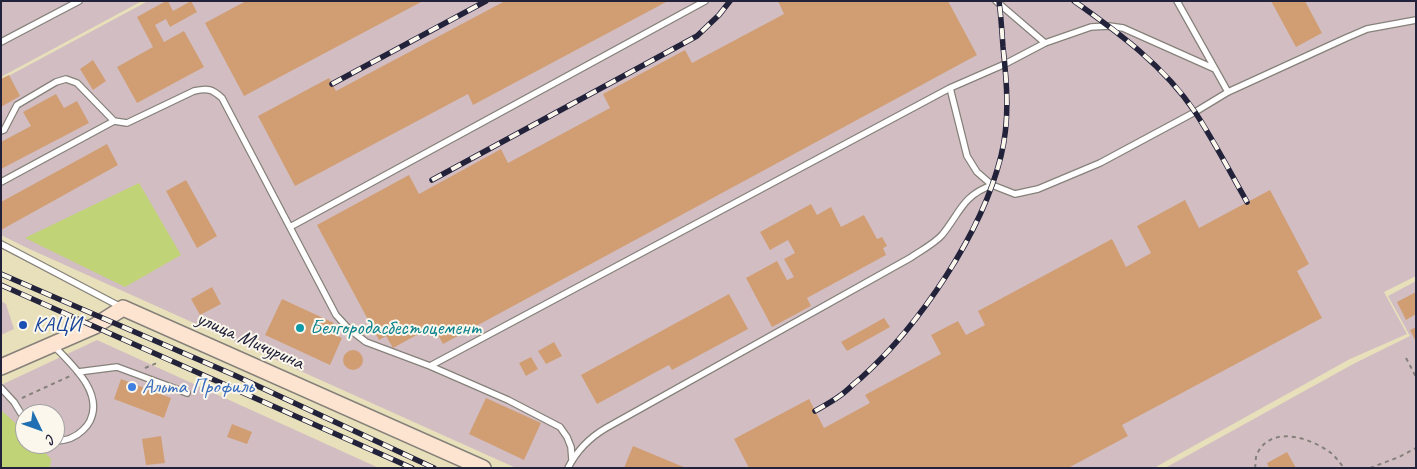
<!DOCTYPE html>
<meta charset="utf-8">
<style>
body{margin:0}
#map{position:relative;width:1417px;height:469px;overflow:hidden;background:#e8e0ba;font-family:Caveat,sans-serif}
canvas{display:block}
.frame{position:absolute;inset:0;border:2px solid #22223b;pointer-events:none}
.north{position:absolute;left:15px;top:404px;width:50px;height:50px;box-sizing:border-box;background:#fbf7ec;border:1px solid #a4a2a5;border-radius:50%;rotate:132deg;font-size:14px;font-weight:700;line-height:20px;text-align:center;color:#22223b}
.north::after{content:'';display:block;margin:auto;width:18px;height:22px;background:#1f6fb2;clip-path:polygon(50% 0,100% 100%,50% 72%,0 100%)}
</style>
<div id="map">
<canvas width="1417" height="469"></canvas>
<div class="frame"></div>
<div class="north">С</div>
</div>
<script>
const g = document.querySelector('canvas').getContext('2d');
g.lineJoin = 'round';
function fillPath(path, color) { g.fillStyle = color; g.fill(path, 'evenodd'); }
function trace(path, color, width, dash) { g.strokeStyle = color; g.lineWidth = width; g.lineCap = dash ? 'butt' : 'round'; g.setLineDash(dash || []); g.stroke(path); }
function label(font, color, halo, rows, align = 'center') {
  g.font = font + ' Caveat,sans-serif'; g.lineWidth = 4; g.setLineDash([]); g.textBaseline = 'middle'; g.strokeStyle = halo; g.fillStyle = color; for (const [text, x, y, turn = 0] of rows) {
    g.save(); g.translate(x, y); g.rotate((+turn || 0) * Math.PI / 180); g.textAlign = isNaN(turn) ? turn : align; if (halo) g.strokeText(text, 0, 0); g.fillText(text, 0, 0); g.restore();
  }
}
const industrial = new Path2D(`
 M1,1H142L1,77Z
 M148,1H1416V276L1384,292L1407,334L1350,359L1154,468H516L25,247L1,235V80Z
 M1416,281V468H1165L1355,363L1410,336L1388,296Z
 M1,301L6,304L14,329L1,335Z
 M97,340L379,468H1V385ZM25,414H55V444H25Z`);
const green = new Path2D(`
 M139,183L181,255L125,287L25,238Z
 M1,410L25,432V444H37L51,459L50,468H1Z`);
const building = new Path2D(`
 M166,1H168L173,11L191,1L197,12L170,27L166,19L155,25L164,42L184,31L204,67L137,103L117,67L153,47L137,17Z
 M246,1H423L244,96L205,23Z
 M505,1H668L473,105L468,94L295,186L258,116L329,78L336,91Z
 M778,1H948L977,55L443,344L433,326L393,348L386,336L379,340L317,225L409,175L419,194L501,149L508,163L610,108L603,94L685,50L692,63L784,14Z
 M1271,1H1305L1322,33L1296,47Z
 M93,60L106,81L93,90L80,69Z
 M9,75L20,96L1,107V79Z
 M56,94L64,108L77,101L89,123L1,169V142L31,126L23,112Z
 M107,144L118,165L1,230V202Z
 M186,180L217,236L197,248L166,191Z
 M1270,190L1309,264L1297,271L1322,318L1122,425L1128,436L1068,468H749L734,439L809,399L824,428L870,403L865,395L941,354L931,335L958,321L966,335L985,325L978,311L1112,239L1126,267L1151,253L1137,226L1185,200L1199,228Z
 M811,204L817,215L831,207L841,227L864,215L877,239L882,237L887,246L883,248L886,255L807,298L811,306L772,327L746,278L777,261L787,280L794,277L784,259L795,253L788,240L770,250L760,232Z
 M212,287L221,304L200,315L191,299Z
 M1416,292V314L1406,320L1397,302Z
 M729,294L748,329L672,370L669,365L597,404L581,375Z
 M282,299L334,323L330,332L342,338L330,365L265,335Z
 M884,318L890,327L847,351L841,342Z
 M1416,327V342L1410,330Z
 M554,342L562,356L546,364L538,351Z
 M343 360a10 10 0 1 1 20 0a10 10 0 1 1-20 0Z
 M531,357L538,369L526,376L519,363Z
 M121,379L171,398L164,418L114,399Z
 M486,398L541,423L524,460L469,434Z
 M232,424L252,432L247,444L227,437Z
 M161,436L165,463L146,465L142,439Z
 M633,446L686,468H624Z
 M1287,452L1296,468H1269L1267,463Z`);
const path = new Path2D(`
 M1406,358L1416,377
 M145,368L157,363
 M22,398L70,376
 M1255,468C1256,463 1255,456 1258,452C1273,425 1311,438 1331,453C1336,457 1340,463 1344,468
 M1370,468L1399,457L1416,448`);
const lane = new Path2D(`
 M996,1L1045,43
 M1177,1L1228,92
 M1,42L79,1
 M950,88L967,156L977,172L992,185L1015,194L1038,189L1100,163L1195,112L1228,92L1346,38L1367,29L1416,20
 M1,131L4,130L17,105L56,82L66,79L77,83L114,121L127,123L194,91C208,88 212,89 222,98L336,315L348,328L366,342L430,366L950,88L1005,64L1045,43L1091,27L1109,26L1123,28L1215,69
 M1,182L114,121
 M290,227L705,1
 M1,244L121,307
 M53,345C71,364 104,392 90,421C88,425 86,427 83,430C75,438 66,441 55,441
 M430,366L508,400L560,427L567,437L571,447L572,460
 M78,372L117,367L187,393
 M1,388L14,402L25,420
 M568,468C577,450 589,438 606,428L910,258C920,251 934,244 942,235C960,213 962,196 992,185`);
const secondary = new Path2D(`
 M1,367L95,326L123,308L483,468`);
const rail = new Path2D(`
 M1074,1C1119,33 1164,66 1195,112C1214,141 1230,172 1247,202
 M332,84L486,1
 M432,180L697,36L719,15L730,1
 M1,274L234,375L434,468
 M1,285L412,468
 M815,411C824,406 833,401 841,395C848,390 854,383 861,378C920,325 982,233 1001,156C1010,120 1007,83 1003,47C1002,32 1001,16 999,1`);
const markers = [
 [23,325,5,"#1a4fb4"],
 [300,328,5,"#0f9aa8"],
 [132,387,5,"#3f7fe0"]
];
const transitNames = [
 ["КАЦИ",33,325]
];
const cultureNames = [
 ["Белгородасбестоцемент",310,328]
];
const streetNames = [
 ["улица Мичурина",250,341,24]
];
const shopNames = [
 ["Альта Профиль",142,387]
];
fillPath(industrial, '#d2bec2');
fillPath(green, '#c1d377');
fillPath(building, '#d19e74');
trace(lane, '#85817a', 8);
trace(secondary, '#85817a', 18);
trace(path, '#85817a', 2, [4, 4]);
trace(lane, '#fff', 5.5);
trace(secondary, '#fde4d0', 15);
trace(rail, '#22223b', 5.5);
trace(rail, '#fbf7ec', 4, [11]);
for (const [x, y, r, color] of markers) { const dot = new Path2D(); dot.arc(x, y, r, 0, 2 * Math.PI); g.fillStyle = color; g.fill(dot); trace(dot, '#fbf7ec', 2); }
label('21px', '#164399', '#fbf7ec', transitNames, 'left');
label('21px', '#0d838f', '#fbf7ec', cultureNames, 'left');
label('21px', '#22223b', '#fbf7ec', streetNames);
label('21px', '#366cbe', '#fbf7ec', shopNames, 'left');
</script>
